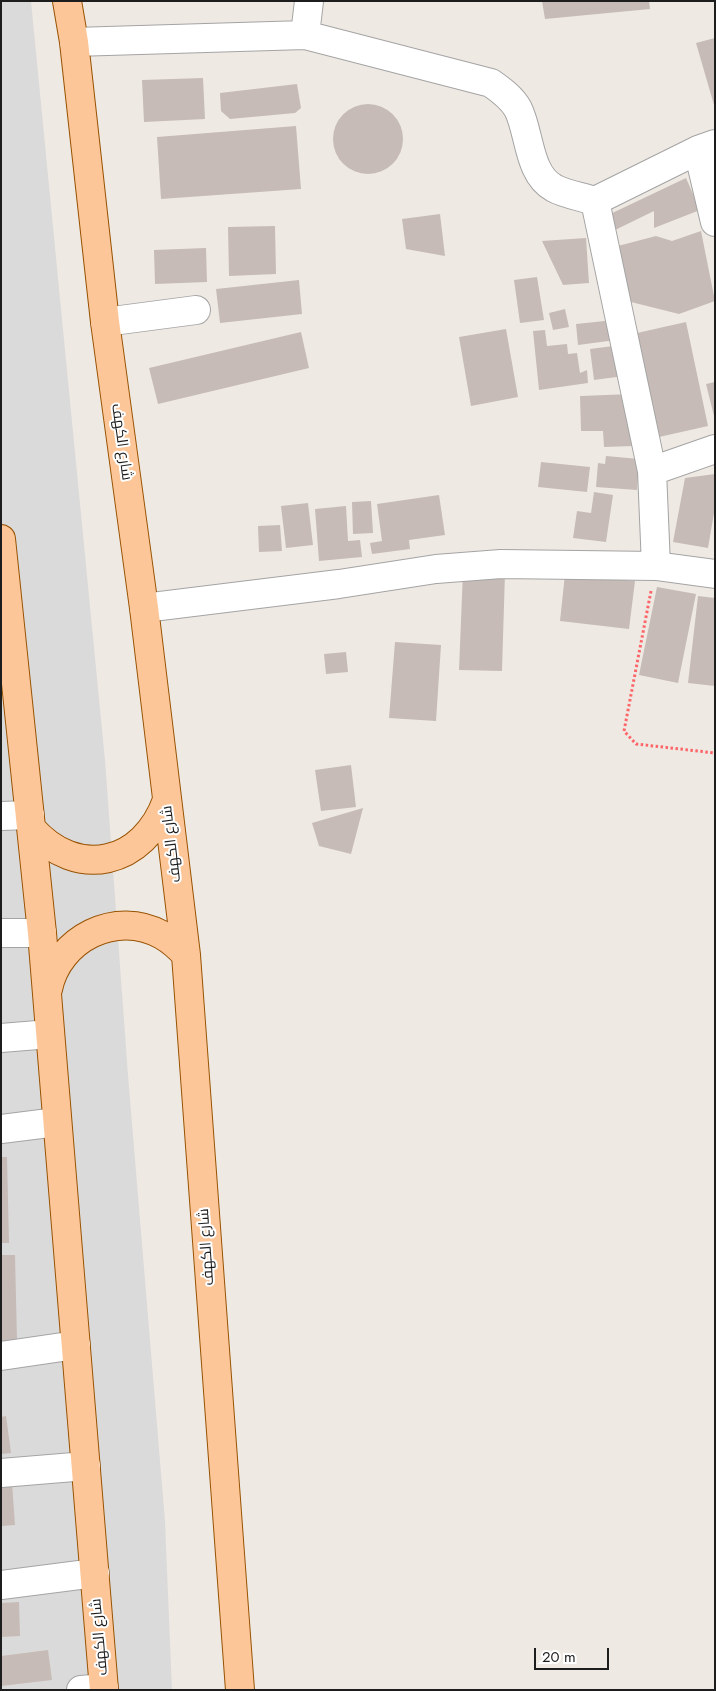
<!DOCTYPE html>
<meta charset="utf-8">
<style>
body{margin:0}
#map{position:relative;width:716px;height:1691px;overflow:hidden;background:#efe9e3;font-family:Jost,sans-serif}
canvas{display:block}
.frame{position:absolute;inset:0;border:2px solid #1d1d1d;pointer-events:none}
.scale{position:absolute;left:534px;top:1648px;width:75px;height:22px;box-sizing:border-box;border:2px solid #1d1d1d;border-top:0;padding-left:6px;font-size:15px;line-height:18px;white-space:nowrap;color:#1d1d1d;-webkit-text-stroke:4px #fff;paint-order:stroke}
</style>
<div id="map">
<canvas width="716" height="1691"></canvas>
<div class="frame"></div>
<div class="scale">20 m</div>
</div>
<script>
const g = document.querySelector('canvas').getContext('2d');
g.lineJoin = 'round';
function fillPath(path, color) { g.fillStyle = color; g.fill(path, 'evenodd'); }
function trace(path, color, width, dash) { g.strokeStyle = color; g.lineWidth = width; g.lineCap = dash ? 'butt' : 'round'; g.setLineDash(dash || []); g.stroke(path); }
function label(font, color, halo, rows, align = 'center') {
  g.font = font + ' Jost,Cairo,sans-serif'; g.lineWidth = 4; g.setLineDash([]); g.textBaseline = 'middle'; g.strokeStyle = halo; g.fillStyle = color; for (const [text, x, y, turn = 0] of rows) {
    g.save(); g.translate(x, y); g.rotate((+turn || 0) * Math.PI / 180); g.textAlign = isNaN(turn) ? turn : align; if (halo) g.strokeText(text, 0, 0); g.fillText(text, 0, 0); g.restore();
  }
}
const residential = new Path2D(`
 M1,1H31L105,760L128,1075L165,1521L172,1690H1Z`);
const building = new Path2D(`
 M542,1H649L650,9L545,19Z
 M715,38V105H714L696,43Z
 M203,78L205,119L144,122L142,80Z
 M297,84L301,108L295,113L230,119L221,111L220,93Z
 M333 139a35 35 0 1 1 70 0a35 35 0 1 1-70 0Z
 M296,126L301,189L161,199L157,137Z
 M686,178L700,210L654,228V211L611,232L606,216Z
 M440,214L445,256L406,249L402,219Z
 M275,226L276,274L229,276L228,227Z
 M701,231L715,301L679,314L627,301L614,247L656,236L672,241Z
 M586,238L589,283L563,285L542,241Z
 M206,248L207,282L155,284L154,250Z
 M537,277L544,320L520,323L514,280Z
 M299,280L302,314L220,323L216,289Z
 M565,309L569,327L553,330L549,313Z
 M614,320L616,340L578,345L576,324Z
 M686,322L708,426L659,437L637,333Z
 M506,329L518,397L471,406L459,337Z
 M545,330L547,346L567,344L568,354L577,353L580,373L587,370L588,383L539,390L533,331Z
 M301,332L309,368L158,404L149,368Z
 M621,345L624,376L594,380L590,349Z
 M715,382V416H714L706,384Z
 M632,394L634,446L604,447L603,431H581L580,396Z
 M606,456L639,459L637,490L596,487L598,463L605,464Z
 M541,462L590,467L587,492L538,487Z
 M715,474V507L708,548L673,542L685,478Z
 M594,492L613,495L606,542L573,538L577,511L591,513Z
 M439,495L445,535L409,540L410,549L372,554L370,543L382,541L377,504Z
 M371,501L373,533L353,534L352,502Z
 M308,503L313,545L286,548L281,506Z
 M346,506L348,541L360,540L362,557L319,561L315,509Z
 M280,525L282,551L259,552L258,526Z
 M463,571L505,572L502,671L459,670Z
 M565,574L635,581L629,629L560,621Z
 M657,587L696,594L678,683L639,675Z
 M698,596L715,598V686L688,683Z
 M395,642L441,645L436,721L389,718Z
 M346,652L348,672L326,674L324,654Z
 M351,765L356,807L321,811L315,770Z
 M363,808L351,854L319,846L312,823Z
 M1,1157H7L9,1243H1Z
 M1,1255H15L17,1341H1Z
 M6,1416L11,1453L1,1454V1417Z
 M12,1483L15,1525L1,1526V1484Z
 M19,1602L20,1636L1,1637V1603Z
 M48,1650L52,1680L1,1686V1656Z`);
const path = new Path2D(`
 M651,591L624,731L636,744L715,753`);
const minor = new Path2D(`
 M305,35L491,83C501,90 512,98 518,109C530,133 528,174 554,188C564,194 583,197 595,201
 M74,42L305,35L309,1
 M698,150L715,222
 M105,322L196,310
 M652,471L715,449
 M656,566L652,471L595,201L698,150L715,144
 M144,608L339,584L436,569L501,564L656,566L715,574
 M1,816L30,815
 M1,933H42
 M1,1038L50,1034
 M1,1129L57,1122
 M1,1356L76,1345
 M1,1473L86,1466
 M1,1585L95,1573
 M81,1690L104,1688`);
const major = new Path2D(`
 M67,1L74,42L105,322L144,608L186,955L240,1690
 M1,539L42,933L104,1690
 M31,828C77,881 144,865 167,800
 M48,989C58,939 116,909 162,935C171,940 179,947 186,955`);
const streetNames = [
 ["شارع الكهف",121,442,82],
 ["شارع الكهف",172,844,-97],
 ["شارع الكهف",207,1247,-94],
 ["شارع الكهف",100,1637,-95]
];
fillPath(residential, '#dbdada');
fillPath(building, '#c6bbb6');
trace(minor, '#a4a4a4', 30);
trace(major, '#975200', 30);
trace(path, '#fc6669', 3, [2.5, 2.5]);
trace(minor, '#fff', 28);
trace(major, '#fdc699', 28);
label('15px', '#1d1d1d', '#fff', streetNames);
</script>
